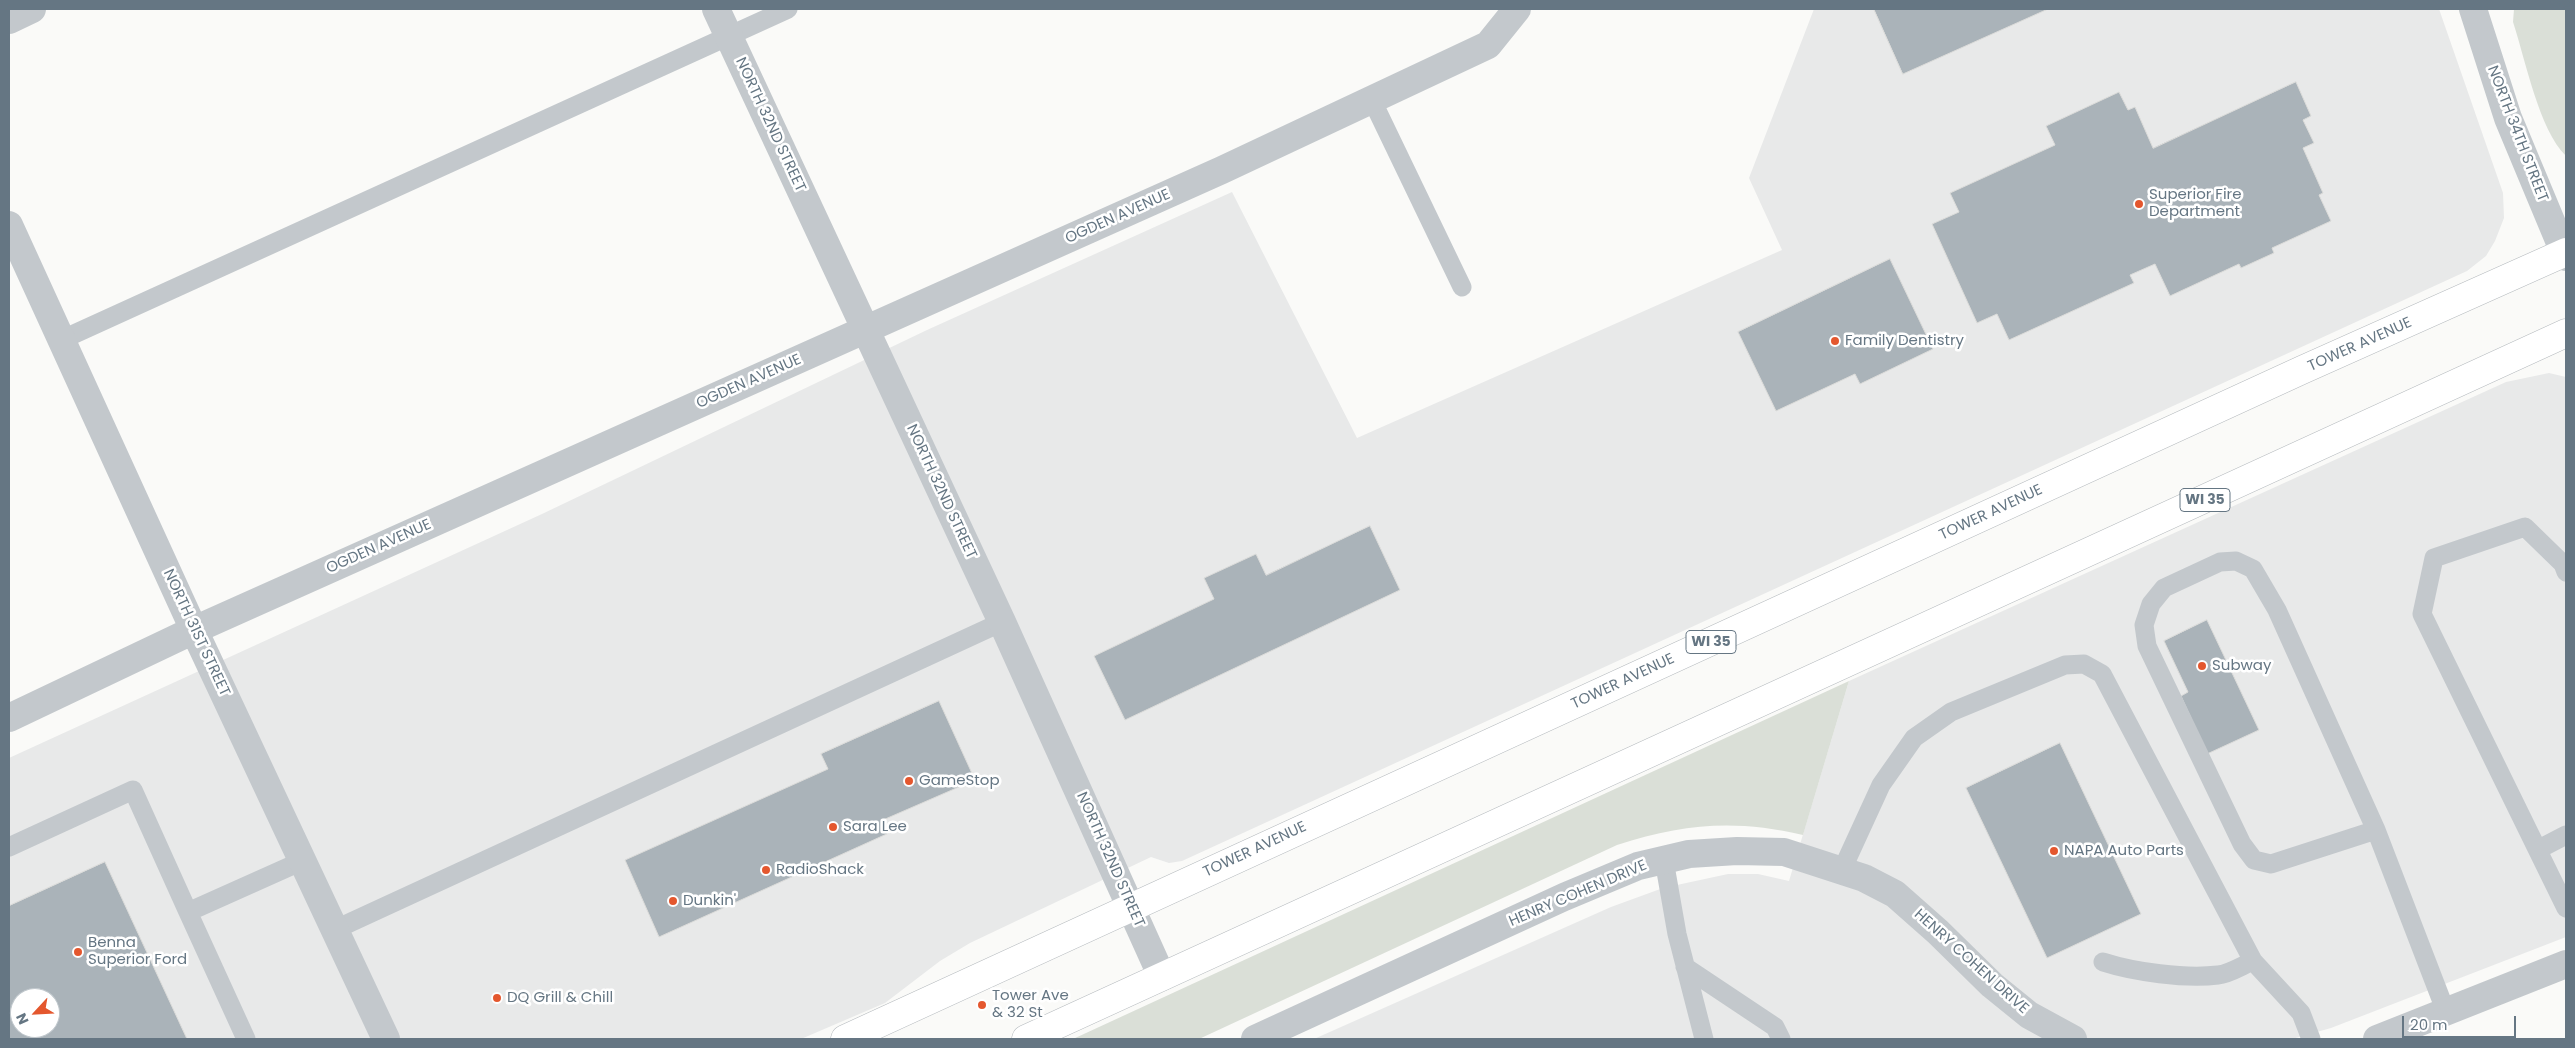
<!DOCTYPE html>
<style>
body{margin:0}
#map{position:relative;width:2575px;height:1048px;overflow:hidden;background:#fafaf8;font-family:Poppins,sans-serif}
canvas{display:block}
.frame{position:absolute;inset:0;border:10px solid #657683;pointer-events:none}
.north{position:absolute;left:10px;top:988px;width:50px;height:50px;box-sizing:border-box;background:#fff;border:1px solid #c1c8cd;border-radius:50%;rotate:245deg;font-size:14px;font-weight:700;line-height:20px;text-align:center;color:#657683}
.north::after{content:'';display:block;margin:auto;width:18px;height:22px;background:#e4572e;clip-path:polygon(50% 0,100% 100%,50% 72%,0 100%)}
.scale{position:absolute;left:2402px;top:1016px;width:114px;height:22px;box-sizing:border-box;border:2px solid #657683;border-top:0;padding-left:6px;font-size:15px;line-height:18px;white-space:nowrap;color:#657683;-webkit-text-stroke:4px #fff;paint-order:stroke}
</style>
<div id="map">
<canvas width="2575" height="1048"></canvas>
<div class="frame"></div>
<div class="north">N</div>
<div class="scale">20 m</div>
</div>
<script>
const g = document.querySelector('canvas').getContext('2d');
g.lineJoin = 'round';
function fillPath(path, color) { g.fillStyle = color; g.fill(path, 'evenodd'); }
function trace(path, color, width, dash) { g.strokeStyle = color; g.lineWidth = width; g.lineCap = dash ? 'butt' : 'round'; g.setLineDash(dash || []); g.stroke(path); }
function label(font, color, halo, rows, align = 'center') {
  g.font = font + ' Poppins,sans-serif'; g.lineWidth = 5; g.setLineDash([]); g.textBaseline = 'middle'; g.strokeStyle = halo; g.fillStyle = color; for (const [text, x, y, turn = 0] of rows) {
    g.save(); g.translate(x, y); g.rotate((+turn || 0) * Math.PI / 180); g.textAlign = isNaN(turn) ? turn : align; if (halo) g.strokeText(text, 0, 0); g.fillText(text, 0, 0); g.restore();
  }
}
const built = new Path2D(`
 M1814,9H2439L2503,193L2504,218L2495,241L2486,256L2467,271L1182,861L1169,863L1151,857L970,943L940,961L885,1003L801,1039H9V758L542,514L927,330L1232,192L1357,438L1782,250L1749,178ZM20,998H50V1028H20Z
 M2549,373L2566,377V937L2331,1028L2292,1039H1314L1611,907L1663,888L1728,874H1758L1789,881L1849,681L2506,382Z`);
const green = new Path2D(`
 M2514,9H2566V156C2539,130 2525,58 2513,22Z
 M1849,681L1803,835C1734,819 1683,824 1617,845L1199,1039H1073Z`);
const building = new Path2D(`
 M1874,9H2048L1903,74Z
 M2296,82L2311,116L2303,120L2314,143L2303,148L2323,193L2319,195L2331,221L2272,248L2274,253L2241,268L2239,264L2170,296L2155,264L2130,275L2134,283L2009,340L1997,314L1977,323L1932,224L1959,212L1950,193L2055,145L2046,126L2119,92L2128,110L2135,107L2153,148Z
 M1890,259L1933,349L1860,384L1855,374L1776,411L1738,332Z
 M1370,526L1400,590L1125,720L1094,656L1214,599L1204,578L1256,554L1266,575Z
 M2207,620L2259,730L2207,754L2181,696L2188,692L2164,641Z
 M939,701L975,780L883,820L889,833L659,937L625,860L828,769L821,754Z
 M2060,743L2141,914L2047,958L1966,788Z
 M105,862L187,1039H9V906ZM20,998H50V1028H20Z`);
const service = new Path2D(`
 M1372,100L1462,287
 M61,340L788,9
 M2566,572L2563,564L2525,527L2434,558L2422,614L2566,908
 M2376,830L2271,864L2254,860L2242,844L2147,646L2144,625L2151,604L2164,588L2220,562L2236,561L2253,569L2277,610L2376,830L2446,1012
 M9,847L133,790L188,912
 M2539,849L2566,835
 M1664,860L1677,934L1704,1039
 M1842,870L1881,785L1914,738L1951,712L2065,665L2084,664L2102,674L2253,961L2301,1013L2311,1039
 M334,930L1002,622
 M2103,962C2134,972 2185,979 2218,975C2229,974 2243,965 2253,961
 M1685,967L1775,1027L1781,1039
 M246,1039L188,912L302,861`);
const minor = new Path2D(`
 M716,9L1002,622L1162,977
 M2473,9L2508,118L2566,257
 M9,20L32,9
 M9,225L194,630L386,1039
 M9,718L194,630L1222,170L1488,45L1517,9
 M1255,1039L1564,897L1638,866L1689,854L1737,851L1784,852L1864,878L1895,894L1938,932L1992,985L2029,1015L2073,1039
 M2377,1039L2566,964`);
const primary = new Path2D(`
 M845,1039L2302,370L2566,252
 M1026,1039L2566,333`);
const markers = [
 [2139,204,5,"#e4572e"],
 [1835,341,5,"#e4572e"],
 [2202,666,5,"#e4572e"],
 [909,781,5,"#e4572e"],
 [833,827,5,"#e4572e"],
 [2054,851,5,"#e4572e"],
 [766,870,5,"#e4572e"],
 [673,901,5,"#e4572e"],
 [78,952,5,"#e4572e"],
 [497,998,5,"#e4572e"],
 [982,1005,5,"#e4572e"]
];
const shields = [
 [2205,500,50],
 [1711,642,50]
];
const shieldNames = [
 ["WI 35",2205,500],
 ["WI 35",1711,642]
];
const streetNames = [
 ["NORTH 32ND STREET",770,125,65],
 ["NORTH 34TH STREET",2517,134,69],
 ["OGDEN AVENUE",1118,217,-24],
 ["TOWER AVENUE",2360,345,-24],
 ["OGDEN AVENUE",749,382,-24],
 ["NORTH 32ND STREET",941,492,65],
 ["TOWER AVENUE",1991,513,-25],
 ["OGDEN AVENUE",379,547,-24],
 ["NORTH 31ST STREET",196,633,65],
 ["TOWER AVENUE",1623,682,-25],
 ["TOWER AVENUE",1255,850,-25],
 ["NORTH 32ND STREET",1110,860,66],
 ["HENRY COHEN DRIVE",1578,894,-23],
 ["HENRY COHEN DRIVE",1971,962,42]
];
const poiNames = [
 ["Superior Fire",2149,195],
 ["Department",2149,212],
 ["Family Dentistry",1845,341],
 ["Subway",2212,666],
 ["GameStop",919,781],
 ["Sara Lee",843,827],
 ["NAPA Auto Parts",2064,851],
 ["RadioShack",776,870],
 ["Dunkin'",683,901],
 ["Benna",88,943],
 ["Superior Ford",88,960],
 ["Tower Ave",992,996],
 ["& 32 St",992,1013],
 ["DQ Grill & Chill",507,998]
];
fillPath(built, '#e8e9e9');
fillPath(green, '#dadfd7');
fillPath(building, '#aab3b9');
trace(building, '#dcdcda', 1);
trace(primary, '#b5babe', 29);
trace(service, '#c3c8cc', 19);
trace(minor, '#c3c8cc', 28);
trace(primary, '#fff', 28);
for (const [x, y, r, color] of markers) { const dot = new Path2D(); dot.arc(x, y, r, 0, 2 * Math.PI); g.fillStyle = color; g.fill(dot); trace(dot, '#fff', 2); }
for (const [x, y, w] of shields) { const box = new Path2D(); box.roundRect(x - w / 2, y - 11.5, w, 23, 4); g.fillStyle = '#fff'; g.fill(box); trace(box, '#657683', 1); }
label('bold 14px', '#657683', null, shieldNames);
label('15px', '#657683', '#fff', streetNames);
label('15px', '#657683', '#fff', poiNames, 'left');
</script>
